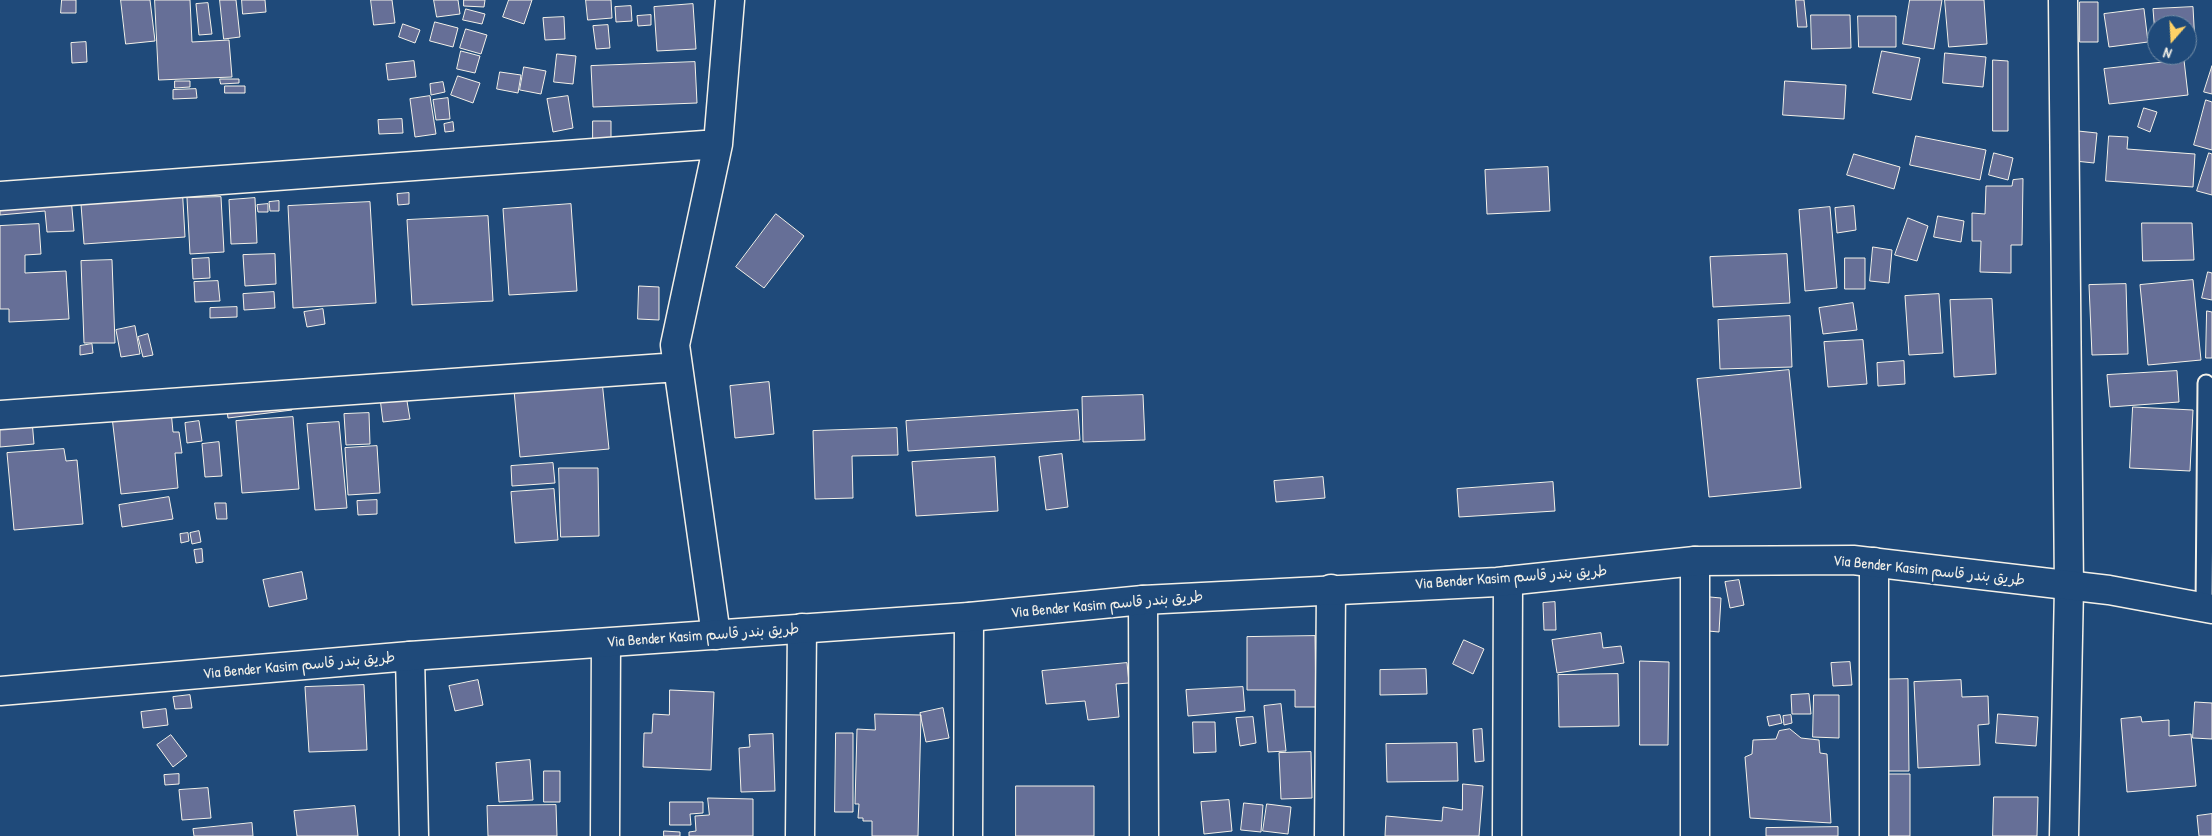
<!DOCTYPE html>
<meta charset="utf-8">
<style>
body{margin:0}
#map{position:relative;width:2212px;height:836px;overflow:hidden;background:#1f4a7a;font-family:"Patrick Hand",sans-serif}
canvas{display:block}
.north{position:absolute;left:2147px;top:15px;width:50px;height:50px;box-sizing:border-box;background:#1f4a7a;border:1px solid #748da6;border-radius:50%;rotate:199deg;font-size:14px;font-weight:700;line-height:20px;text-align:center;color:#f4f1e8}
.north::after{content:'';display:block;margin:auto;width:18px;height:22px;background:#ffd166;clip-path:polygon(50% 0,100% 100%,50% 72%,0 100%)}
</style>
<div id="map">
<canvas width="2212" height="836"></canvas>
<div class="north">N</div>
</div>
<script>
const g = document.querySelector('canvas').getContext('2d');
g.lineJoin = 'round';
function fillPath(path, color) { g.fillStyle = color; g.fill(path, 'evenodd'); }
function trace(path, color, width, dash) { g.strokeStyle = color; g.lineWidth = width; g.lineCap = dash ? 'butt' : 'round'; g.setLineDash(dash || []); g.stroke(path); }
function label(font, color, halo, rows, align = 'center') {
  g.font = font + ' "Patrick Hand","Playpen Sans Arabic",sans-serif'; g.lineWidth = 5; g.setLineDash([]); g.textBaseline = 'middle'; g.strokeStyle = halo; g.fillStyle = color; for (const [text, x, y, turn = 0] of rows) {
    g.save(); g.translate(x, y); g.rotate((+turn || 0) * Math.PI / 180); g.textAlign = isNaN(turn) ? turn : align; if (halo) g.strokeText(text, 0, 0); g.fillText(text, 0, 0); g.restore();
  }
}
const building = new Path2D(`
 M62,0H76V13H61Z
 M121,0H150L155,41L126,44Z
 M155,0H190L192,42L229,40L232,77L159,80Z
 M220,0H236L240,37L224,39Z
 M242,0H265L266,12L243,14Z
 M371,0H392L395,23L374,25Z
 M434,0H458L460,14L437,17Z
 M464,0H485L484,7L464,6Z
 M509,0H532L524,24L503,17Z
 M586,0H611L612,18L588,20Z
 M1796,0H1804L1807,27H1798Z
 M1910,0H1942L1934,49L1903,44Z
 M1945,0H1984L1987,44L1949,47Z
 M2080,2H2098V42H2080Z
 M208,3L212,34L199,35L196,4Z
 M693,4L696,49L657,51L654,7Z
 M631,6L632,21L616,22L615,7Z
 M2193,7L2195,44L2187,45V25H2157L2156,46L2153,9Z
 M466,9L485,14L482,24L463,20Z
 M2144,9L2148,42L2109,47L2104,14Z
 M651,15V25L638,26L637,16Z
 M1811,15H1850L1851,48L1812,49Z
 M1858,16H1896V47H1859Z
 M564,17L565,39L545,40L543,18Z
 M435,22L458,28L453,47L430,41Z
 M403,24L420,30L415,43L399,37Z
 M608,25L610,48L596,49L593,26Z
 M466,29L487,35L481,54L460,48Z
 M86,42L87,62L72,63L71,43Z
 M461,51L480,56L475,73L457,69Z
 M1882,51L1920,58L1911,100L1873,93Z
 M1945,53L1986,57L1983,87L1943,83Z
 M557,54L576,56L573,84L554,82Z
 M1993,60L2008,61V131H1993Z
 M2184,60L2188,95L2109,104L2104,69Z
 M414,61L416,77L388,80L386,64Z
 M695,62L697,103L593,107L591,66Z
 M2212,66V94L2204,92Z
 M524,67L546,71L541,94L520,90Z
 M500,72L521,75L518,93L497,89Z
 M458,76L480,83L473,103L451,95Z
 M220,79H239V83L221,84Z
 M175,81H190V87L175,88Z
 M1785,81L1846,85L1844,119L1783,115Z
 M443,82L445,92L431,95L430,84Z
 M225,86H245V93H225Z
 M196,89L197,98L173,99V90Z
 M430,96L436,134L415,137L410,99Z
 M568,96L573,128L553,132L547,99Z
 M448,98L450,119L436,120L433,100Z
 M2206,100L2212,102V150L2194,145Z
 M2144,108L2157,112L2150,132L2138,127Z
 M402,119L403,133L379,134L378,120Z
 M593,121H611V141L593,142Z
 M453,122L454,131L445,132L444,124Z
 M2078,131L2097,133L2094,163L2075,161Z
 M1916,136L1986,150L1980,180L1910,165Z
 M2109,136L2128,137L2127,149L2195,154L2193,187L2106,181Z
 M1994,153L2013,158L2008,180L1989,175Z
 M2209,153L2212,154V195L2197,191Z
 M1854,154L1900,167L1894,189L1847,175Z
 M1548,167L1550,211L1487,214L1485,170Z
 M2023,179L2022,245H2011V273L1980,272L1981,241H1972V213L1985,214L1986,186H2012L2013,180Z
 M182,184L185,237L84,244L80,191Z
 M70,186L74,231L47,232L45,211L0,215V192Z
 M409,193V204L398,205L397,194Z
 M221,197L224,252L190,254L187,198Z
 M255,198L257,243L231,244L229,200Z
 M279,201V211H270L269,202Z
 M370,202L376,303L293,308L288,206Z
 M268,204V212H258L257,205Z
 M571,204L577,291L509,295L503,209Z
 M1854,206L1856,230L1837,233L1835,208Z
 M1830,207L1837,288L1805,291L1799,210Z
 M776,214L804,236L764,288L736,267Z
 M488,216L493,301L412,305L407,220Z
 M1938,216L1964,221L1961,242L1934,237Z
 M1908,218L1928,226L1917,261L1895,255Z
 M2142,223H2192L2194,260L2143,261Z
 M39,224L41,254L25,255V273L66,271L69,319L9,322V309H0V226Z
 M1873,247L1892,250L1889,283L1870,281Z
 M275,254L276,284L245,286L243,255Z
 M1787,254L1790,303L1713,307L1710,257Z
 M209,258L210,278L193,279L192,259Z
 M1845,258H1865V289H1845Z
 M112,260L115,343H84L81,261Z
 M2208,272L2212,273V300L2202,298Z
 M2193,280L2201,360L2148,365L2140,285Z
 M218,281L220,301L195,302L194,282Z
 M2126,284L2128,354L2092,355L2089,285Z
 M639,286L659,287V320L638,319Z
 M274,292L275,308L244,310L243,294Z
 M1939,294L1943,353L1909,355L1905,296Z
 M1992,299L1996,374L1954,377L1950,300Z
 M1853,303L1857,330L1823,334L1819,308Z
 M237,307V317L210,318V308Z
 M323,309L325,324L307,327L304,312Z
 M2207,311L2212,312V358H2206Z
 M1790,316L1792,367L1720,369L1718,320Z
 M135,326L140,354L121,357L116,330Z
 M148,334L153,355L143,357L138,337Z
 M1863,340L1867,384L1828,387L1824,342Z
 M92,344L93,353L80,355V346Z
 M1904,361L1905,384L1878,386L1877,363Z
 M1789,370L1801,488L1709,497L1697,379Z
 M601,371L609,449L520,457L513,379Z
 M2177,371L2179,402L2110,407L2107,375Z
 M769,382L774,434L735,438L730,386Z
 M288,386L292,410L228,418L225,394Z
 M406,395L410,419L383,422L380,398Z
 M1143,395L1145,440L1083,442L1082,397Z
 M2133,407L2193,410L2190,471L2130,468Z
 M171,410L173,432H179L182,453H175L178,488L121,494L112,417Z
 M1078,410L1080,440L908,451L906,421Z
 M369,413L370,444L346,445L344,414Z
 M293,417L299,489L242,493L236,421Z
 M32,420L34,444L0,447V423Z
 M199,421L202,441L187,443L185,423Z
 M339,422L347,508L315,510L307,424Z
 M897,428L898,455L852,456L853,498L815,499L813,431Z
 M219,442L222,476L205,477L202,444Z
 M377,446L380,493L348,495L345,448Z
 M64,449L66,461L77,460L83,524L14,530L7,453Z
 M1062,454L1068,507L1046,510L1039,457Z
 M995,457L998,511L916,516L912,462Z
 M553,463L555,483L512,486L511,466Z
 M559,468H598L599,536L561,537Z
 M1323,477L1325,498L1276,502L1274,481Z
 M1553,482L1555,511L1459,517L1457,489Z
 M554,489L558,540L515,543L511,492Z
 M169,497L173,519L122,527L119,505Z
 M377,500V514L358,515L357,501Z
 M215,503H226L227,519H217Z
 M199,531L201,542L192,544L190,533Z
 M188,533L189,541L181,543L180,534Z
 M202,549L203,562L196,563L194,550Z
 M302,572L307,599L269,607L263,580Z
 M1739,580L1744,605L1730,608L1725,582Z
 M1699,596L1721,598L1719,632L1697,630Z
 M1555,602L1556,630H1544L1543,603Z
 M1601,633L1603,648L1621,646L1624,663L1557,673L1552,640Z
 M1315,636L1316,707H1295V690H1247V637Z
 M1464,640L1484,649L1473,674L1453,664Z
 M1640,661L1669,662L1668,745H1640Z
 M1850,662L1852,685L1833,686L1831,663Z
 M1127,663L1129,683L1116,684L1119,717L1088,720L1085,701L1046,704L1042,671Z
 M1426,669L1427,694L1380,695V670Z
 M1618,674L1619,726L1559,727L1558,675Z
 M1908,679L1909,771H1868L1867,680Z
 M478,680L483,705L455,711L449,686Z
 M1961,680L1962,697L1988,696L1989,724L1978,725L1980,765L1918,768L1914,682Z
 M364,685L367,750L309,752L305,687Z
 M1243,687L1245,711L1188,716L1186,690Z
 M670,690L714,692L711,770L643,767L644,733H652L653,714L669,715Z
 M1809,694L1811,714H1792L1791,695Z
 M190,695L192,708L175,709L173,697Z
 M1814,695H1839V738L1813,737Z
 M2195,702L2212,703V739L2193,738Z
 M1281,704L1286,751L1268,752L1264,706Z
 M943,708L949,738L926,742L920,713Z
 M166,709L168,725L143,728L141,712Z
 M875,714L921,715L918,836H872V821H863V818H858L859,804H855L857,729L875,730Z
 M1998,714L2038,717L2036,746L1996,743Z
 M1780,715L1782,723L1769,726L1767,717Z
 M1791,715L1792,723L1784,725L1783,716Z
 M1253,717L1256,743L1240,746L1236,718Z
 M2141,717L2142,722L2169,720V736L2191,734L2196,786L2127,792L2121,719Z
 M1193,722H1215L1216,752L1194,753Z
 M1482,729L1484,761L1475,762L1473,730Z
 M1790,729L1801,738L1819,740L1820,753L1827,754L1831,823L1750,818L1745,757L1752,754L1753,740L1776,739L1779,731Z
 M836,733H853V812H835Z
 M773,734L775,791L741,792L739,748L750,747L749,735Z
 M171,735L187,756L173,767L157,745Z
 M1457,743L1458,781L1387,782L1386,744Z
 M1311,752L1312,798L1281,799L1279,753Z
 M530,760L533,800L499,802L496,763Z
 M544,771H560V802H544Z
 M179,774V784L165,785L164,775Z
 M1863,774H1910V836H1863Z
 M1463,784L1483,786L1479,836H1385L1386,816L1442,821L1443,807L1462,810Z
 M1016,786H1094V836H1016Z
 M208,788L211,818L182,820L179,790Z
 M1994,797H2038L2037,836H1993Z
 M708,798L753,799V836H689V832L696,831L695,816L709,815Z
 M1229,800L1232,831L1204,834L1201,802Z
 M670,802H703V813L690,814L691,825H670Z
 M1244,803L1263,805L1261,832L1241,830Z
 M1267,804L1291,807L1288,834L1263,831Z
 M556,805L557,836H488L487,806Z
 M355,806L358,836H297L294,811Z
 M2212,814V836H2199L2197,816Z
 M252,823L253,836H194L193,829Z
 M1838,827V836H1766V828Z
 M664,831L680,832V836H664Z`);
const lane = new Path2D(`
 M2204,607L2206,383`);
const street = new Path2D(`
 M2063,0L2069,587L2064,836
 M0,196L718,144
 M0,415L678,367
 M1695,561V836
 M1874,562V836
 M1143,600L1144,836
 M716,635L675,345L718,144L730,0
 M410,656L414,836
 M605,836L606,643
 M800,836L802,628
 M968,836L969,617
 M1329,836L1331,589
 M1507,836L1508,581`);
const secondary = new Path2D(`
 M0,691L410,656L969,617L1143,600L1497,582L1695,561L1853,560L2109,590L2212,609`);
const streetNames = [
 ["Via Bender Kasim طريق بندر قاسم",1929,571,6],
 ["Via Bender Kasim طريق بندر قاسم",1511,578,-4],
 ["Via Bender Kasim طريق بندر قاسم",1107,605,-5],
 ["Via Bender Kasim طريق بندر قاسم",703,636,-4],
 ["Via Bender Kasim طريق بندر قاسم",299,666,-5]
];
fillPath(building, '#666f97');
trace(building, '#f4f1e8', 1);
trace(lane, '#f4f1e8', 19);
trace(street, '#f4f1e8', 31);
trace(secondary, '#f4f1e8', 31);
trace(lane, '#1f4a7a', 15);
trace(street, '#1f4a7a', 28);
trace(secondary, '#1f4a7a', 28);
label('15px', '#f4f1e8', '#1f4a7a', streetNames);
</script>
